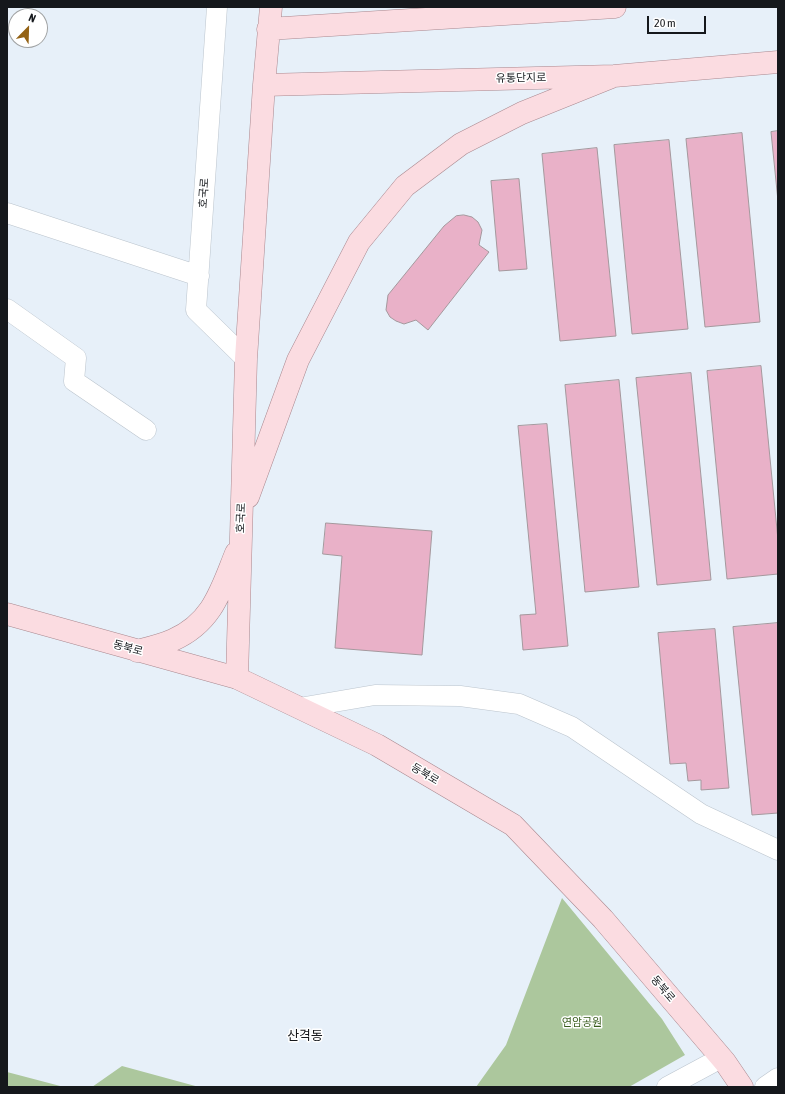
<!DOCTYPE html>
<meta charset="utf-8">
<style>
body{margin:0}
#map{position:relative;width:785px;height:1094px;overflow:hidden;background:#e7f0f9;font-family:"Asap Condensed",sans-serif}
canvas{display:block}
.frame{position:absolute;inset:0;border:8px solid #15181c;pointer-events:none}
.north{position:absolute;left:8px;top:8px;width:40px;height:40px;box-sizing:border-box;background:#fff;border:1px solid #a1a3a4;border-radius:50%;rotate:23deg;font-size:11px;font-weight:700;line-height:16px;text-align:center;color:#15181c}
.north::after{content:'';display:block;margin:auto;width:14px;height:18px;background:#946214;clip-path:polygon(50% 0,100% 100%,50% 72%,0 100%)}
.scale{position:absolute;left:647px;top:16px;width:59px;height:18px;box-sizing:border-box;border:2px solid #15181c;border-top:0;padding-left:5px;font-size:12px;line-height:14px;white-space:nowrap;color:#15181c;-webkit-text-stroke:3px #fff;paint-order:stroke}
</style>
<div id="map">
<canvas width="785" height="1094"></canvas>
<div class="frame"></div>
<div class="north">N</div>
<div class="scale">20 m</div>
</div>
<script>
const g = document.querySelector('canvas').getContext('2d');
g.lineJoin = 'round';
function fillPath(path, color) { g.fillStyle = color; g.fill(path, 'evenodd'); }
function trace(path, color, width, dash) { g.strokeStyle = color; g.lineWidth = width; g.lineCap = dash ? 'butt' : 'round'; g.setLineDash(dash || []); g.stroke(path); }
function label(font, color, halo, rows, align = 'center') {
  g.font = font + ' "Asap Condensed","Noto Sans KR",sans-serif'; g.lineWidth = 3; g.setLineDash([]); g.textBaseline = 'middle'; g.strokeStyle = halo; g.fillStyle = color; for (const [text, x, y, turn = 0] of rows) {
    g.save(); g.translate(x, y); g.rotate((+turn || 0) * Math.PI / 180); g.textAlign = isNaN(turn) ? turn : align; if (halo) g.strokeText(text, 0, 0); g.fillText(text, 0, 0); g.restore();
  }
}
const green = new Path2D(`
 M562,898L662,1019L685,1055L629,1087H476L506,1045Z
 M122,1066L199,1087H92Z
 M7,1072L64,1087H7Z`);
const building = new Path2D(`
 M778,131V201L771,132Z
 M742,133L760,322L705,327L686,139Z
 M669,140L688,329L632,334L614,145Z
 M597,148L616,336L560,341L542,154Z
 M519,179L527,269L499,271L491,181Z
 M464,215L472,217L478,222L482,230L479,245L489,252L428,330L416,320L404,324L396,321L390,317L386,310L388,295L444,226L456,216Z
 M761,366L778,540V574L727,579L707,371Z
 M691,373L711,580L657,585L636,378Z
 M619,380L639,587L585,592L565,385Z
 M547,424L568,646L523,650L520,615L536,614L518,426Z
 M326,523L432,531L422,655L335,648L342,556L323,554Z
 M778,623V813L752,815L733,627Z
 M715,629L729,788L701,790V780L688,781L686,763L670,764L658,633Z`);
const minor = new Path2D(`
 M217,7L196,310L246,359
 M7,213L199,276
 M7,309L76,358L74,381L146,430
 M299,708L375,695L460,696L519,704L572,727L701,814L778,850
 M667,1087L721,1058
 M765,1087L778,1078`);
const major = new Path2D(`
 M268,29L615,7
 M264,85L614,76L778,62
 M248,497L298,360L359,242L405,186L461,144L522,113L614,76
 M7,614L237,678L377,745L513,825L603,919L725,1062L742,1087
 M137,651C149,648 162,645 173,640C213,622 221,590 236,553
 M237,678L246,359L264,85L271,7`);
const streetNames = [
 ["유통단지로",521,78,-1],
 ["호국로",204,193,-86],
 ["호국로",241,518,-88],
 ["동북로",128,648,15],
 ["동북로",425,774,31],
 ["동북로",663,989,50]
];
const parkNames = [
 ["연암공원",582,1023]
];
const quarterNames = [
 ["산격동",305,1036]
];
fillPath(green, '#acc79d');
fillPath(building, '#e9b1c8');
trace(building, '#a4989d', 1);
trace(minor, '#bbc4cd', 21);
trace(major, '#a9888f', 23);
trace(minor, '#fff', 20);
trace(major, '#fbdce1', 22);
label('11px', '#15181c', '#fff', streetNames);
label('11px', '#375b1b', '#fff', parkNames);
label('13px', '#15181c', '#fff', quarterNames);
</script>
